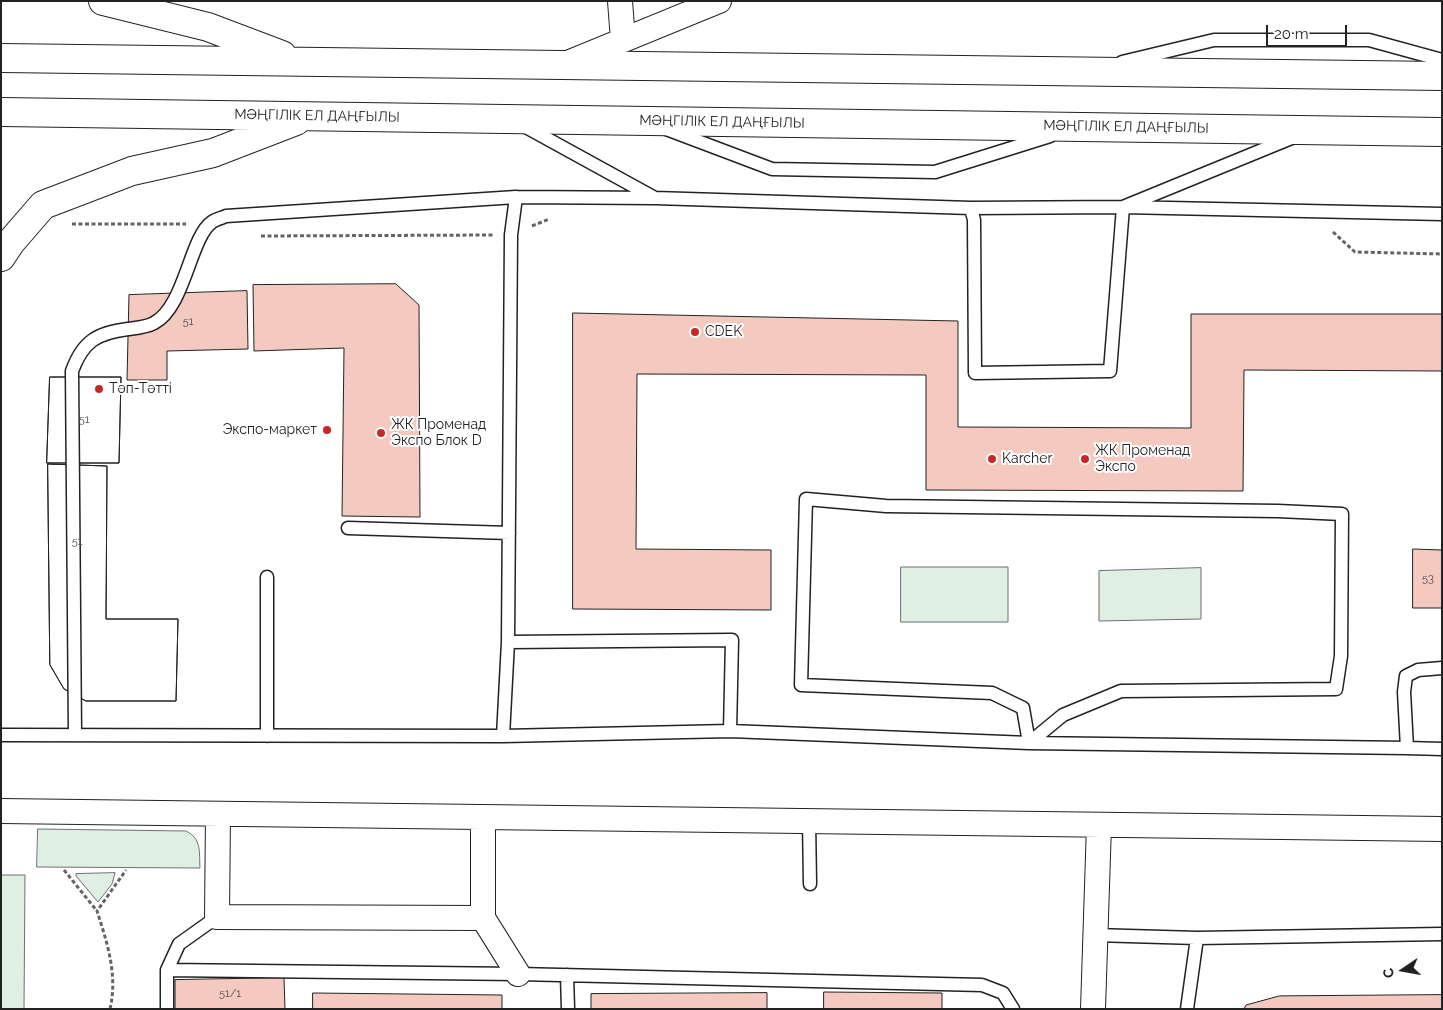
<!DOCTYPE html>
<meta charset="utf-8">
<style>
body{margin:0}
#map{position:relative;width:1443px;height:1010px;overflow:hidden;background:#fff;font-family:Raleway,sans-serif}
canvas{display:block}
.frame{position:absolute;inset:0;border:2px solid #222;pointer-events:none}
.north{position:absolute;left:1378px;top:945px;width:50px;height:50px;-webkit-text-stroke:4px #fff;paint-order:stroke;rotate:258deg;font-size:14px;font-weight:700;line-height:20px;text-align:center;color:#222}
.north::after{content:'';display:block;margin:auto;width:18px;height:22px;background:#222;clip-path:polygon(50% 0,100% 100%,50% 72%,0 100%)}
.scale{position:absolute;left:1266px;top:25px;width:81px;height:22px;box-sizing:border-box;border:2px solid #222;border-top:0;padding-left:6px;font-size:15px;line-height:18px;white-space:nowrap;color:#222;-webkit-text-stroke:4px #fff;paint-order:stroke}
</style>
<div id="map">
<canvas width="1443" height="1010"></canvas>
<div class="frame"></div>
<div class="north">С</div>
<div class="scale">20 m</div>
</div>
<script>
const g = document.querySelector('canvas').getContext('2d');
g.lineJoin = 'round';
function fillPath(path, color) { g.fillStyle = color; g.fill(path, 'evenodd'); }
function trace(path, color, width, dash) { g.strokeStyle = color; g.lineWidth = width; g.lineCap = dash ? 'butt' : 'round'; g.setLineDash(dash || []); g.stroke(path); }
function label(font, color, halo, rows, align = 'center') {
  g.font = font + ' Raleway,sans-serif'; g.lineWidth = 4; g.setLineDash([]); g.textBaseline = 'middle'; g.strokeStyle = halo; g.fillStyle = color; for (const [text, x, y, turn = 0] of rows) {
    g.save(); g.translate(x, y); g.rotate((+turn || 0) * Math.PI / 180); g.textAlign = isNaN(turn) ? turn : align; if (halo) g.strokeText(text, 0, 0); g.fillText(text, 0, 0); g.restore();
  }
}
const green = new Path2D(`
 M901,567H1008V622H901Z
 M1201,568V619L1099,621V571Z
 M38,829L186,831C202,839 199,852 200,868L37,867Z
 M115,873L112,884L98,902L76,876V874Z
 M1,875H25L24,1009H1Z`);
const building = new Path2D(`
 M396,284L419,305L420,517L342,516L344,348L254,351L253,285Z
 M247,291L248,349L167,351V380H127L129,295Z
 M573,313L958,321V427L1191,428V314H1442V371L1244,370L1243,491L926,490V375L637,374L636,549L771,550V610L573,609Z
 M50,377H121L119,463H47Z
 M50,377H121L119,463H47Z
 M48,464L107,466L106,619H178L176,701H86L64,689L50,665Z
 M48,464L107,466L106,619H178L176,701H86L64,689L50,665Z
 M1413,549L1442,550V608H1413Z
 M284,978L285,1009H175V980Z
 M824,992L942,993V1009H824Z
 M313,993L502,995V1009H313Z
 M767,993V1009H591V994Z
 M1442,995V1009H1244L1246,1005L1279,996Z`);
const path = new Path2D(`
 M72,224H186
 M532,226L549,219
 M1333,232L1355,252L1442,254
 M261,236L493,235
 M64,870L97,911
 M110,1009C118,975 107,942 97,911L126,870`);
const service = new Path2D(`
 M1122,62L1214,40H1369L1442,60
 M524,126L655,198L971,208L1123,207L1294,137
 M666,129L772,169L935,172L1050,136
 M971,208L974,220L975,373L1110,371L1123,207L1442,214
 M806,499L886,506L1278,511L1342,514L1341,656L1336,689L1121,691L1063,715L1029,743L1023,708L992,693L801,685Z
 M348,528L509,533
 M730,731L1029,743L1407,748L1404,692L1406,676L1418,670L1442,668
 M1,735L503,736L730,731L732,640L508,642L511,235L516,197
 M75,735L72,371C83,341 97,333 128,329C136,328 147,327 154,323C185,307 190,237 212,222C216,219 222,218 226,216L516,197L655,198
 M267,736V577
 M503,736L508,642
 M1407,748L1442,749
 M809,821L810,884
 M1094,935L1197,938
 M167,970L518,974L982,985L1003,993L1013,1009
 M567,975L568,1009
 M167,1009V970L179,944L217,917
 M1187,1009L1197,938L1442,934`);
const minor = new Path2D(`
 M620,1L623,40
 M565,64L719,1
 M1,811L1442,829
 M218,814L217,917L483,918V818
 M483,918L518,974
 M1093,1009L1099,825`);
const secondary = new Path2D(`
 M103,1L208,27L282,55
 M1,58L1442,76
 M1,112L1442,132
 M1,257L11,242L43,205L132,171L213,153L296,121`);
const markers = [
 [695,332,5,"#c62828"],
 [99,389,5,"#c62828"],
 [327,430,5,"#c62828"],
 [381,433,5,"#c62828"],
 [992,459,5,"#c62828"],
 [1085,459,5,"#c62828"]
];
const numberNames = [
 ["51",188,322],
 ["51",84,420],
 ["51",77,542],
 ["53",1428,579],
 ["51/1",230,994]
];
const streetNames = [
 ["МӘҢГІЛІК ЕЛ ДАҢҒЫЛЫ",317,116,1],
 ["МӘҢГІЛІК ЕЛ ДАҢҒЫЛЫ",722,122,1],
 ["МӘҢГІЛІК ЕЛ ДАҢҒЫЛЫ",1126,127,1]
];
const poiNames = [
 ["CDEK",705,332],
 ["Тәп-Тәтті",109,389],
 ["ЖК Променад",391,425],
 ["Экспо Блок D",391,441],
 ["Экспо-маркет",317,430,"right"],
 ["ЖК Променад",1095,451],
 ["Экспо",1095,467],
 ["Karcher",1002,459]
];
fillPath(green, '#e0efe3');
trace(green, '#6f6f6f', 1);
fillPath(building, '#f3c9c0');
trace(building, '#222', 1);
trace(service, '#222', 15);
trace(minor, '#222', 26);
trace(secondary, '#222', 30);
trace(path, '#646464', 3, [4, 2.5]);
trace(service, '#fff', 12);
trace(minor, '#fff', 24);
trace(secondary, '#fff', 28);
for (const [x, y, r, color] of markers) { const dot = new Path2D(); dot.arc(x, y, r, 0, 2 * Math.PI); g.fillStyle = color; g.fill(dot); trace(dot, '#fff', 2); }
label('11px', '#564c4a', null, numberNames);
label('14px', '#222', '#fff', streetNames);
label('14px', '#222', '#fff', poiNames, 'left');
</script>
